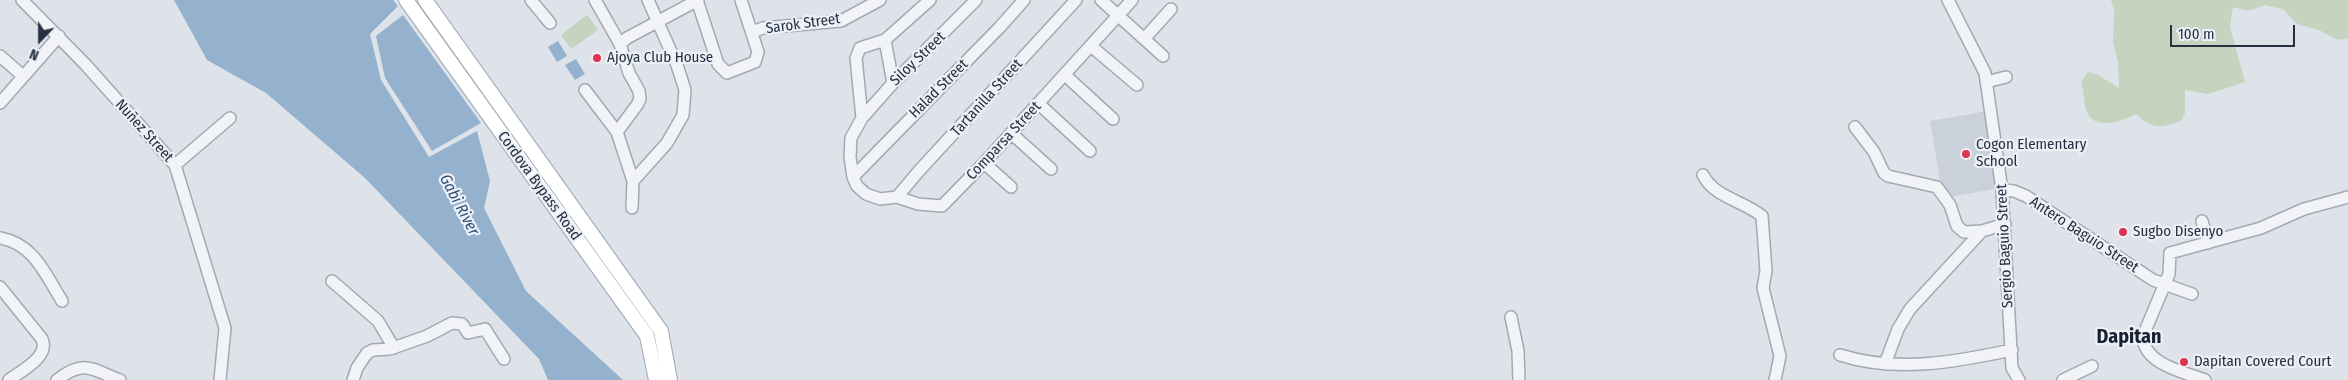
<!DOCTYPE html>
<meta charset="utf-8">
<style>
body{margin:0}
#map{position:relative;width:2348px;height:380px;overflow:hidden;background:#dee2e9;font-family:"Fira Sans Condensed",sans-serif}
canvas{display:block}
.north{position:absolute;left:15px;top:15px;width:50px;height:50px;-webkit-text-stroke:4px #edf1f7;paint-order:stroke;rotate:202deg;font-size:14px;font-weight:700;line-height:20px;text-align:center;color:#253042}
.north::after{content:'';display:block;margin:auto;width:18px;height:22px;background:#253042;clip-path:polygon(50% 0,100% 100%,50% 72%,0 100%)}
.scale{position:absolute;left:2170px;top:25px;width:125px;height:22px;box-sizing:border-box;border:2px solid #253042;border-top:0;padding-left:6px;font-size:15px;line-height:18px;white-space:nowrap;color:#253042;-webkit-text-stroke:4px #edf1f7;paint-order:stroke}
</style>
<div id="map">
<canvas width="2348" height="380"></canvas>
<div class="north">N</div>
<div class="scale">100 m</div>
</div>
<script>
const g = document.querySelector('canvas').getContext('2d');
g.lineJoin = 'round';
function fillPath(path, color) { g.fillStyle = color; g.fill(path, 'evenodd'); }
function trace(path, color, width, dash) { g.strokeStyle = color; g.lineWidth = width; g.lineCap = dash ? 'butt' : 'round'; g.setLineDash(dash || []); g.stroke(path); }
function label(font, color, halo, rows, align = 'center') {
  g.font = font + ' "Fira Sans Condensed",sans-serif'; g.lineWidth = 4.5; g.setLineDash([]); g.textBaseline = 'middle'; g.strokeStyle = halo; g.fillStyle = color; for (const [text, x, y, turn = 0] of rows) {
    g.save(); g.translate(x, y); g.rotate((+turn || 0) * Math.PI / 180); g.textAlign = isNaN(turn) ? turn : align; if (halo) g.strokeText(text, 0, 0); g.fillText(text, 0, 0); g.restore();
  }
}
const built = new Path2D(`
 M1988,111L2001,188L1943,198L1930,121Z`);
const green = new Path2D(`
 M2111,0H2348V38L2338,40L2319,30L2297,24L2283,9L2265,5L2248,11L2233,7L2230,27L2245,82L2208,94L2185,90V113L2181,121C2160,128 2153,130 2136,114C2123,121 2093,132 2086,110C2084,102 2084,91 2081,82L2088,72L2096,74L2119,88L2118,62L2113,43L2114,10Z
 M587,15L598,30L571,49L561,35Z`);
const water = new Path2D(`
 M174,0H393L398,6L370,34L381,80L429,157L477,131L490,181L484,208L526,291L623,380H548L539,359L365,178L266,93L207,60Z
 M403,15L481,123L432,151L385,78L376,36Z
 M558,41L567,56L557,62L548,47Z
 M576,59L585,74L575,80L565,65Z`);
const minor = new Path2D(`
 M22,0L85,64L175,165L225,328L220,380
 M531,0L550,23
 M595,0L620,44L629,73L639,91L640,99L637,105L617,132
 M697,0L718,64L727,73L755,62L758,52L741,0
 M930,0L885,40L860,48L856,58L862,118L851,138L850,157L853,177L857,186L866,194L880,199L897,197L918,204L942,206L984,163L1132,0
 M1101,0L1163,56
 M1948,0L1985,73L2002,190L2012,368L2019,380
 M752,32L763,28L841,21L880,0
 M1144,39L1171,9
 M885,40L893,83
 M620,44L627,38L698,0
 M1091,46L1137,85
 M0,56L23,76
 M1065,75L1113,119
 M1986,82L2006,77
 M585,90L617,132L633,181
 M0,103L59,36
 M1039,104L1090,151
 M862,118L893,83L976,0
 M1855,127L1874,152L1884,173L1888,176L1937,187L1950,205L1957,226L1964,232L1982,231
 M1011,133L1051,169
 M984,163L1011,187
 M175,165L230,118
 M1703,175C1715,198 1742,200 1762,216L1766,271L1763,288L1780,356L1775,380
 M853,177L1000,27L1024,0
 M2002,190L2014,191L2026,196L2153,280L2192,294
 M897,197L918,172L1076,0
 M632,208L633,181L667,143L683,115L685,90L677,65L648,0
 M2202,221L2208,243
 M0,238C34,244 45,274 62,301
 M332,281L378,321L394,348
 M0,287L42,339C50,357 21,371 9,380
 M1511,317L1518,351L1519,380
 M1840,355C1896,373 1955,362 2012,350
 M1885,364L1898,329L1910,309L1982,231L2005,224
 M57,380C84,359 91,369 120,380
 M353,380L357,368L367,353L373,350L390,349L427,336L452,323L462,324L468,333L485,329L504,359
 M2063,380L2092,366
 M2205,380C2184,372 2143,364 2143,336L2169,274L2170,253L2261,228L2304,209L2348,197`);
const major = new Path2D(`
 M406,0L647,336L656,380
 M425,0L661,331L670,380`);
const markers = [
 [597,58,5,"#dd3451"],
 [1966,154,5,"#dd3451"],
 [2123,232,5,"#dd3451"],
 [2184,362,5,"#dd3451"]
];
const streetNames = [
 ["Sarok Street",803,24,-8],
 ["Siloy Street",918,59,-44],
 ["Halad Street",939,89,-45],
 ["Tartanilla Street",987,98,-48],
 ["Nuñez Street",144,131,48],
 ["Comparsa Street",1004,141,-47],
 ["Cordova Bypass Road",539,186,54],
 ["Antero Baguio Street",2084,235,33],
 ["Sergio Baguio Street",2005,246,-93]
];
const poiNames = [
 ["Ajoya Club House",607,58],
 ["Cogon Elementary",1976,145],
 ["School",1976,162],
 ["Sugbo Disenyo",2133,232],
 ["Dapitan Covered Court",2194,362]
];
const waterNames = [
 ["Gabi River",459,205,62]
];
const districtNames = [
 ["Dapitan",2129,337]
];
fillPath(built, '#cbd1db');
fillPath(green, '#c4d4be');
fillPath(water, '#94b1cd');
trace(minor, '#a3a9b4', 14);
trace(major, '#9ca7b6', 16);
trace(minor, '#f1f3f7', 11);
trace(major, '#fff', 14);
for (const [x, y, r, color] of markers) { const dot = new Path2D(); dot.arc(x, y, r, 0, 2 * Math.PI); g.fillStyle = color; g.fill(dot); trace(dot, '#edf1f7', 2); }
label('15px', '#253042', '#edf1f7', streetNames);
label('15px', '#253042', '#edf1f7', poiNames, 'left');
label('italic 16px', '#2b507a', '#edf1f7', waterNames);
label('bold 20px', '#182132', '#edf1f7', districtNames);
</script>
